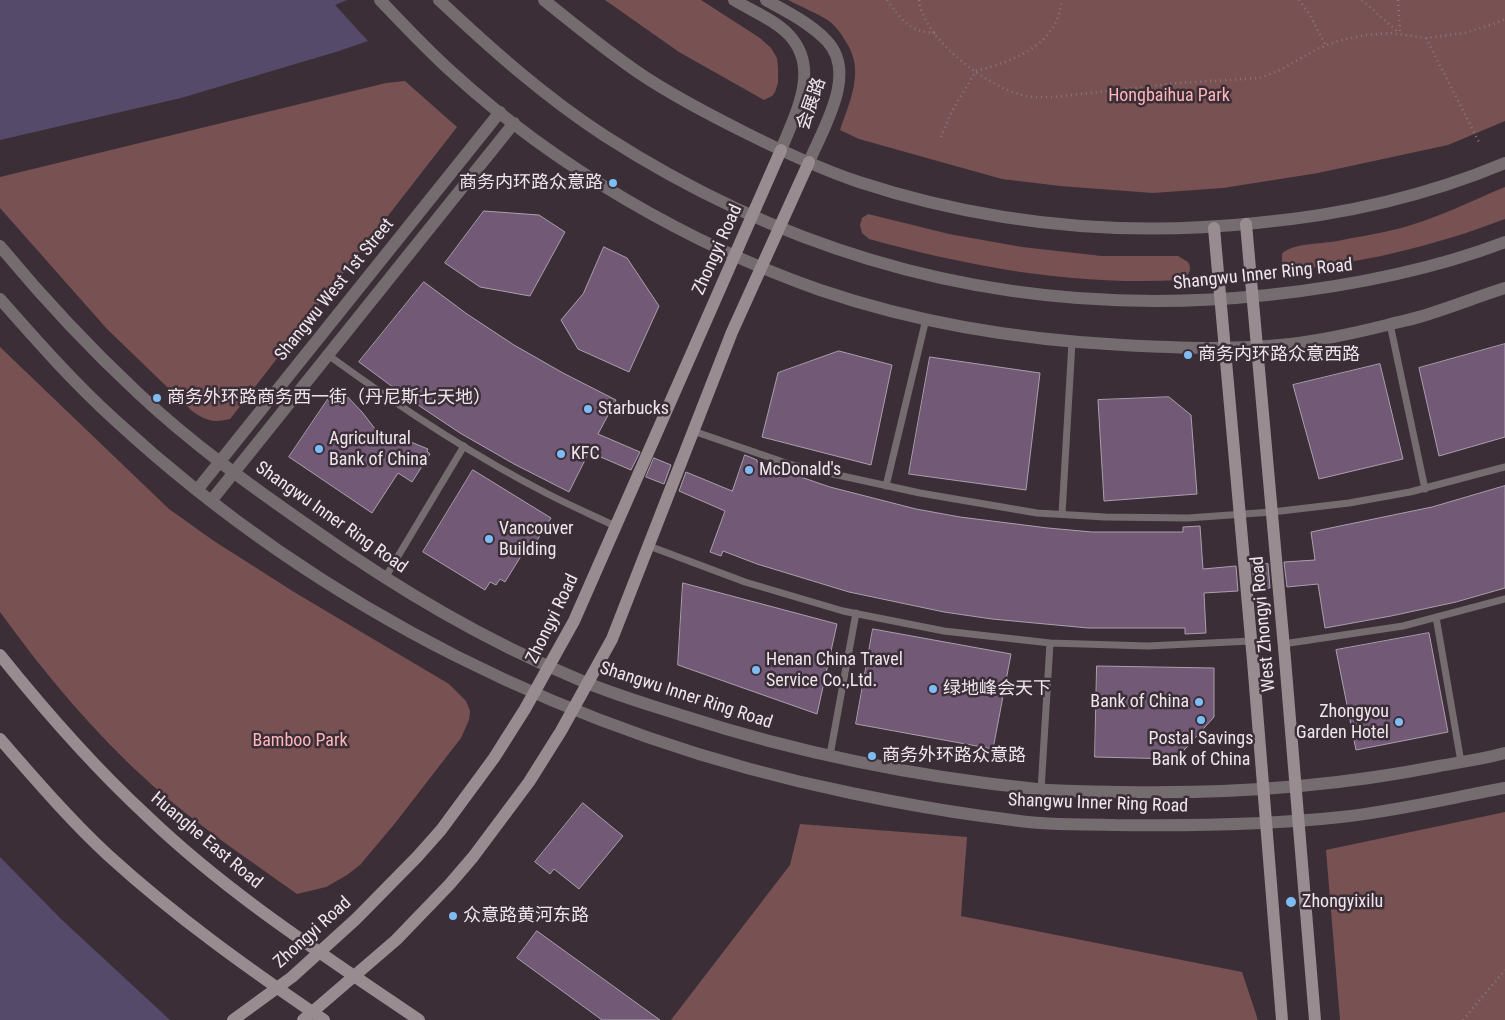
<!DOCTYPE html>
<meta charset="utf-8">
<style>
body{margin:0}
canvas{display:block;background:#3b2e37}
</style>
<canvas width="1505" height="1020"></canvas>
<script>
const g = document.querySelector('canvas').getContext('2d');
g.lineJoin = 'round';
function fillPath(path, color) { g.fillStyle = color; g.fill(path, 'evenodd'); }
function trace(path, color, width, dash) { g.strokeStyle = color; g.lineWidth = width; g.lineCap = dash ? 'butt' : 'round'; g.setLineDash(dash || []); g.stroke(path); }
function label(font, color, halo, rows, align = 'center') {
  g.font = font + ' "Roboto Condensed","Noto Sans SC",sans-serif'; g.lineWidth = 5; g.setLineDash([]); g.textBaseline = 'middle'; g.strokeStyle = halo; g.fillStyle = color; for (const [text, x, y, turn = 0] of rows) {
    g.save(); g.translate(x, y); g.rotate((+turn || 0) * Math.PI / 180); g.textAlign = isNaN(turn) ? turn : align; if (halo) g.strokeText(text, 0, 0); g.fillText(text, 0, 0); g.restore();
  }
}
const green = new Path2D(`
 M605,0H701L760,38L771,48L777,58L778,67V83L775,92L772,96L764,100L679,52Z
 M788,0H1505V121L1448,145L1318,173L1223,188L1153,193L1060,186L1002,179L859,139L840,130C850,101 865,70 846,42C842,35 836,26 829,21C817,13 801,7 788,0Z
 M405,81L457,127L230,419C212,423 207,421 192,411L107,329L0,208V177L386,83Z
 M1505,187V219C1450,240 1395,255 1337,264C1321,266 1304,271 1288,267L1282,261V254C1291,243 1323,244 1337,241C1361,236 1385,233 1408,226C1442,216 1473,200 1505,187Z
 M868,214L949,234L1022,247L1102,256H1178L1188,262C1193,270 1188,276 1181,280C1076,286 970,267 869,239L862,233L860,225L862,218Z
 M0,347L169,509L214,541L294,592L449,684L466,701L470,711L469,720L461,738L396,822L360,865L347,875L326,887L297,894C248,859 197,825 152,785C94,733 45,674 0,612Z
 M1505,812V1020H1340L1326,850Z
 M800,824L967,837L961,916L1242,972L1258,1020H671L790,865Z`);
const water = new Path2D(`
 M0,0H347L335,5L368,41L339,51L181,98L0,140Z
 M0,857L61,919L170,1020H0Z`);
const building = new Path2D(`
 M484,211L539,215L565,232L530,296L480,287L445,263Z
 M604,247L627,258L659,306L629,372L578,349L561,320L583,294Z
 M424,282L467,314L514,345L563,373L616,400L598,434L640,452L631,470L589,452L569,492L514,464L460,433L409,399L359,362Z
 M1505,344V437L1439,456L1419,368Z
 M839,351L892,365L871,465L762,437L778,373Z
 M930,357L1040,373L1026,490L909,474Z
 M1380,364L1403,459L1319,479L1293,385Z
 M335,389L339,392L340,389L362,412L379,434L396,436L428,449L427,451L430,454L412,482L398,473L372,513L289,457Z
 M1169,397L1191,415L1197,494L1104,501L1098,400Z
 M745,455L757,460V462L830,487L916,509L960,517L1048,528L1092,532H1183V527L1200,526L1203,569L1236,566L1238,591L1204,593L1206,633L1185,634V628H1088L992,619L944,612L849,592L757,564L723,551L721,556L710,552L725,511L679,491L686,472L732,491Z
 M654,458L671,465L664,484L646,477Z
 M473,470L551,518L531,550L526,548L505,582L500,579L496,585L490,582L485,590L423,552Z
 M1505,486V588L1456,602L1391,616L1325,628L1318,584L1287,587L1284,562L1315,560L1311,532L1432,507Z
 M1268,564L1270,588L1255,589L1252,565Z
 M683,583L837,624L817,714L678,665Z
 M873,629L1011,654L993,749L856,724Z
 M1429,633L1448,732L1356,750L1336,650Z
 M1097,666L1214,668V717L1176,759L1095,757Z
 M583,803L623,836L579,889L554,869L550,874L535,862Z
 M537,931L660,1020H602L517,958Z`);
const path = new Path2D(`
 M887,0C901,19 909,32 935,33
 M919,0C923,38 985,85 1019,94C1030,98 1042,97 1053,97L1179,83L1260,78L1282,69L1317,49L1338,41L1365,35L1391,33L1426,38L1465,33L1493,24L1505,19
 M1299,0L1310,15L1326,46
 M1362,0L1399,33
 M1398,0L1400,34
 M1426,38L1479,142
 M941,137L952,111L976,71C1015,60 1056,47 1062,0
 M1463,1020L1505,970`);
const service = new Path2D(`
 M1390,324L1425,489
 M328,355C398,406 470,454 546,493C569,505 592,515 615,526
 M693,431L792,465L920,493L1037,513L1105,517L1188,518L1272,512L1349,503L1410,492L1505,467
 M886,486L926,319
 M1062,514L1072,342
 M649,546L745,582L843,611L944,631L1050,643L1148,646L1251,641
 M385,578L464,446
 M1436,617L1461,762
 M1283,644L1403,626L1505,599
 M830,755L856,613
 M1041,790L1050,643`);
const minor = new Path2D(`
 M380,0C404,25 428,51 454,74C556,167 689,244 820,290C917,323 1021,340 1123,345C1179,348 1235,350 1290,344C1323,340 1355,333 1387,325C1401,321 1415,319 1429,314C1454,306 1480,296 1505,288
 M734,0C752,11 775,20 789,35C821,69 795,114 781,150
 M766,0C787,12 810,23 827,41C858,74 823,128 809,162
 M197,490L500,112
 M211,501L514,123`);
const tertiary = new Path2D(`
 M439,0C491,49 545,97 605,136C807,266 1029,320 1268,295C1349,286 1429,271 1505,242
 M544,0C576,26 608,52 642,75C675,97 710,115 746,133C782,151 820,169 859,182C987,224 1122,237 1256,223C1343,215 1424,197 1505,163
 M0,246C43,298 89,347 138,393C191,443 251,486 310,527C393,586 479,638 573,677C608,693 647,704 684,716C798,753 918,777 1037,789C1065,792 1093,791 1121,792C1228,794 1334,787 1439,766C1461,762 1483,759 1505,753
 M0,299C37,341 74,383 115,420C321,610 577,737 851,793C894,802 938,810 982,816C1001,818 1021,822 1040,823C1065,825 1090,824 1115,825C1191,826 1266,825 1341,817C1396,811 1450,798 1505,788`);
const secondary = new Path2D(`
 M1246,224L1285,659L1315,1020
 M1214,228L1253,661L1282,1020
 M0,655C45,711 93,766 146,815C228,894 325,956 419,1020
 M0,739C35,779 70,820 109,856C176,917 249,969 324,1020
 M233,1020L292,977L356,919L417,857L441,830L494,758L525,709L574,621L781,150
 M303,1020L396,940L449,885L473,857L529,782L561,731L612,639L732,332L809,162`);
const markers = [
 [613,183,5,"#7abef8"],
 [1188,355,5,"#7abef8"],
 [157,398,5,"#7abef8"],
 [588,409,5,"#7abef8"],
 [319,449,5,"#7abef8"],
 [561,454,5,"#7abef8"],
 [749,470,5,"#7abef8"],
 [489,539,5,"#7abef8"],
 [756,670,5,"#7abef8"],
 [933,689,5,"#7abef8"],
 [1199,702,5,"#7abef8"],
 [1201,720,5,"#7abef8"],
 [1399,722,5,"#7abef8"],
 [872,756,5,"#7abef8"],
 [1291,902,6,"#7abef8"],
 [453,916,5,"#7abef8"]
];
const parkNames = [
 ["Hongbaihua Park",1169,96],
 ["Bamboo Park",300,741]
];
const streetNames = [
 ["会展路",812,104,-71],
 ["Zhongyi Road",718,250,-66],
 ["Shangwu Inner Ring Road",1263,275,-6],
 ["Shangwu West 1st Street",335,290,-51],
 ["Shangwu Inner Ring Road",331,518,35],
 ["Zhongyi Road",553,619,-64],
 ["West Zhongyi Road",1264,624,-95],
 ["Shangwu Inner Ring Road",686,696,18],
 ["Shangwu Inner Ring Road",1098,804,2],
 ["Huanghe East Road",206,841,40],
 ["Zhongyi Road",313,933,-42]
];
const poiNames = [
 ["商务内环路众意路",603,183,"right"],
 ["商务内环路众意西路",1198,355],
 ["商务外环路商务西一街（丹尼斯七天地）",167,398],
 ["Starbucks",598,409],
 ["Agricultural",329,439],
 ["Bank of China",329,460],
 ["KFC",571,454],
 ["McDonald's",759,470],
 ["Vancouver",499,529],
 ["Building",499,550],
 ["Henan China Travel",766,660],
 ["Service Co.,Ltd.",766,681],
 ["绿地峰会天下",943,689],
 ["Bank of China",1189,702,"right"],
 ["Zhongyou",1389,712,"right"],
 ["Garden Hotel",1389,733,"right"],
 ["Postal Savings",1201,739,"center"],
 ["Bank of China",1201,760,"center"],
 ["商务外环路众意路",882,756],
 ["Zhongyixilu",1302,902],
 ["众意路黄河东路",463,916]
];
fillPath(green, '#785153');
fillPath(water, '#564a6a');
fillPath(building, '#725a77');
trace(building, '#aa9eac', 1);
trace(path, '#857a81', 2.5, [1, 4]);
trace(service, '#746c6e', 7);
trace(minor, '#746c6e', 12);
trace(tertiary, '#746c6e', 12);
trace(secondary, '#998c90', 12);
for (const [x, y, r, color] of markers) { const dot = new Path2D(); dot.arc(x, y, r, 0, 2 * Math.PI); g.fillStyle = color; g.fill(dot); trace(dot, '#3b2e37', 2); }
label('18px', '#feb6ba', '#3b2e37', parkNames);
label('18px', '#efe6ec', '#3b2e37', streetNames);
label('18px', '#efe6ec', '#3b2e37', poiNames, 'left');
</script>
